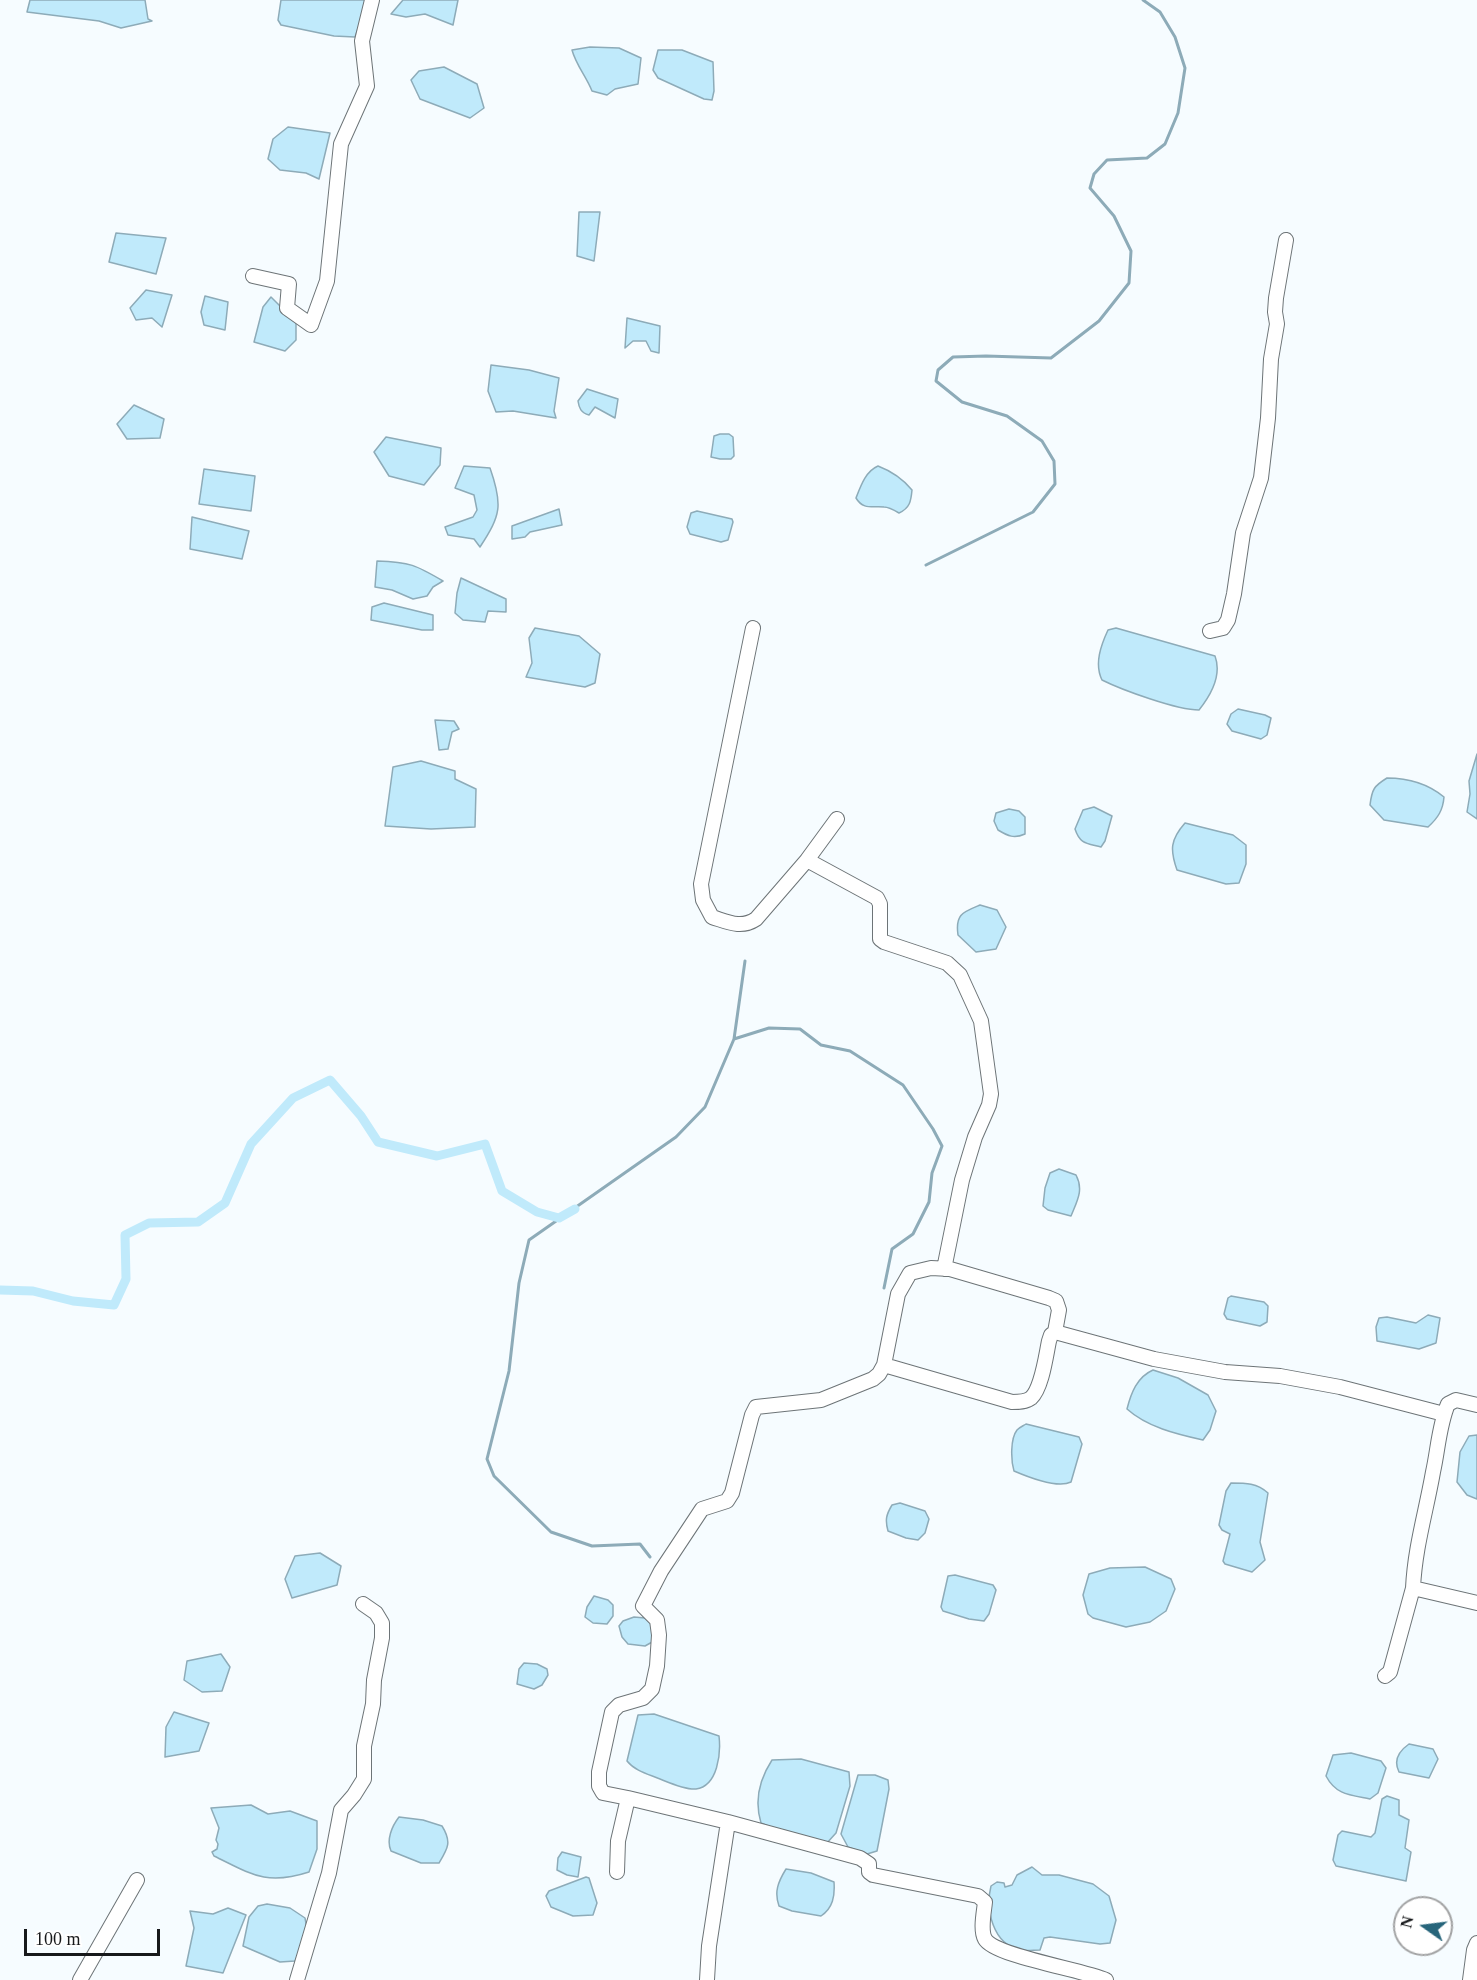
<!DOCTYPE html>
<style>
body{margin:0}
#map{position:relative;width:1477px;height:1980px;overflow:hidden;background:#f6fcff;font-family:"Times New Roman",serif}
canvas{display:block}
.north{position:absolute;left:1393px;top:1896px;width:60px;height:60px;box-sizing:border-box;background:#fff;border:2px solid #a2a3a4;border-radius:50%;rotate:284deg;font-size:16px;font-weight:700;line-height:24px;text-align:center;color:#17191b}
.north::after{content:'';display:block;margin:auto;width:21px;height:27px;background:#27657b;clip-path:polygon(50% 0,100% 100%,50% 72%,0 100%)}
.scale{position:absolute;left:24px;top:1929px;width:136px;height:27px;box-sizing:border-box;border:3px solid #17191b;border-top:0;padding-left:8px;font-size:18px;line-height:21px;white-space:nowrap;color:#17191b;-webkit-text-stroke:4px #fff;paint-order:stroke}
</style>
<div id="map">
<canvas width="1477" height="1980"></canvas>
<div class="north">N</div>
<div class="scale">100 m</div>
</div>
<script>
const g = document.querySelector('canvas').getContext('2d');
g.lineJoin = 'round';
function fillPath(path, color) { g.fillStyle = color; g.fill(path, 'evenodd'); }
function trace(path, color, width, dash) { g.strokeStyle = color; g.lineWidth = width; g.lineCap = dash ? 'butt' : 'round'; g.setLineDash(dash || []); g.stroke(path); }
const water = new Path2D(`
 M30,0H145L148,19L152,21L121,28L99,21L27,12Z
 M281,0H368L355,37L334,36L281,25L278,20Z
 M403,0H458L453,25L425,14L406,17L391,14Z
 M590,47L619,48L641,58L638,84L615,89L607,95L592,91C586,76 576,65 572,50Z
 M658,50H682L713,62L714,91L712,100L704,99L658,78L653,70Z
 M444,67L477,84L484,108L470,118L420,99L411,80L419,71Z
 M288,127L330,133L319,179L306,173L280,170L268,159L273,139Z
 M579,212H600L594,261L577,256Z
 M116,233L166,238L156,274L109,262Z
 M146,290L172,295L162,327L152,318L136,320L130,308Z
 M205,296L228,302L225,330L204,325L201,312Z
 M271,297L296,322V340L285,351L254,342L263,307Z
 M627,318L660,326L659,353L651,351L646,341H633L625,348Z
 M491,365L529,370L559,378L554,411L556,418L513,411L496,412L488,391Z
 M587,389L618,399L615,418L595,407L589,415C581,413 579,408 578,401Z
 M134,405L164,419L160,438L127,439L117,424Z
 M720,434H729L733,437L734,456L731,459H720L711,457L714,436Z
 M386,437L441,448L440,465L424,485L389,476L374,452Z
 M464,466L490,468C503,505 501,515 480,547L474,539L448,535L445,527L473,517L477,510L474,495L455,488Z
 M878,466C891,471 903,479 912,490C911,501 910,508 899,513C894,510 889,507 884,507C872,506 863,510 856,498C861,485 866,471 878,466Z
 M204,469L255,476L251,511L199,504Z
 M559,509L562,525L530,532L525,537L512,539V526Z
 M697,511L732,519L733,522L728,540L721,542L690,534L687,527L691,513Z
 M192,517L249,531L242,559L190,549Z
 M377,561C410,562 416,565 443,581L433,587L427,596L413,599L392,590L375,587Z
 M461,578L506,599V612L488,611L485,622L463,620L455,613L457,593Z
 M384,603L433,615V630H422L371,620L372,607Z
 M535,628L579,636L600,654L595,683L585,687L526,677L532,663L529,638Z
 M1116,628L1215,656C1222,675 1211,695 1199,710C1177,710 1122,690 1102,680C1094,664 1101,645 1108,630Z
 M1238,709L1265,715L1271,718L1267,735L1261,739L1232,731L1227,724L1231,714Z
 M435,720L454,721L459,729L452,732L448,749L439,750Z
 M1477,754V819L1467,812L1470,794L1469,781Z
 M421,761L455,771V779L476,789L475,827L431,829L385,826L393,767Z
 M1387,778C1408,778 1427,783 1444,797C1443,810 1438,818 1428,827L1384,820L1370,805C1372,789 1374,786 1387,778Z
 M1094,807L1112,816L1105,841L1101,847C1086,843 1080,844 1075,829L1083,810Z
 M1009,809L1019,811L1025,817V834C1014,839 1008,836 998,830L994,821L996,813Z
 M1185,823L1233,835L1246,845V864L1239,883L1226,884L1177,870C1170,850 1170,840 1185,823Z
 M980,905L997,910L1006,927L996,949L976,952L958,935C955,914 963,912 980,905Z
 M1059,1169L1076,1175C1084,1190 1077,1201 1071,1216L1048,1210L1043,1206L1045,1188L1050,1173Z
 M1231,1296L1264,1302L1268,1306L1267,1322L1260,1326L1227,1319L1224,1314L1228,1298Z
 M1428,1315L1440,1318L1436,1343L1419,1349L1377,1341L1376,1327L1379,1318L1387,1317L1416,1323Z
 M1153,1370L1178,1378L1208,1395L1216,1411L1210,1430L1203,1440C1176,1434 1147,1427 1127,1409C1131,1393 1137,1377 1153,1370Z
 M1026,1424L1079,1437L1082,1444L1071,1482C1057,1489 1028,1477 1014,1471C1011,1461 1010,1439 1017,1430C1020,1427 1023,1426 1026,1424Z
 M1477,1435V1499L1467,1495L1457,1482L1460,1452L1469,1436Z
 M1231,1483C1246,1483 1257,1483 1268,1493L1260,1542L1265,1560L1252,1572L1225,1564L1223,1561L1230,1534L1222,1530L1219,1525L1226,1491Z
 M900,1503L925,1511L929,1519L925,1533L918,1540L906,1538L888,1531C885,1520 886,1515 892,1505Z
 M320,1553L341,1566L337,1585L292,1598L285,1579L295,1556Z
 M1145,1567L1171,1579L1175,1589L1166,1611L1150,1622L1126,1627L1093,1618L1088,1614L1083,1595L1089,1574L1110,1568Z
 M955,1575L993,1585L996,1590L989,1614L984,1621L969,1619L943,1611L941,1607L948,1576Z
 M594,1596L608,1600L613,1605V1616L607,1624L593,1623L585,1617L587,1607Z
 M634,1617L645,1618L655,1626L654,1641L645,1646L628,1644L622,1637L619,1626L623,1621Z
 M221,1654L230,1667L222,1691L202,1692L184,1680L187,1661Z
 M524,1663L537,1664L547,1669L548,1675L542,1685L534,1689L517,1684L519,1669Z
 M174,1712L209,1723L199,1751L165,1757L166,1727Z
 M654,1714L719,1736C721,1753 718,1786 696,1789C686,1790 670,1783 660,1779C648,1774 635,1771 627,1761L638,1715Z
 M1409,1744L1433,1749L1438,1759L1429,1778L1399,1772C1393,1760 1399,1751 1409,1744Z
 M1351,1753L1381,1761L1386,1768L1378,1793L1370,1799C1350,1795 1336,1795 1326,1776L1333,1755Z
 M801,1759L849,1772L850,1786L836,1833L826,1844L790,1835L761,1823C754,1800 759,1780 772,1760Z
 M858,1775H875L888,1780L889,1789L877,1851L867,1854L848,1847L841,1834Z
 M1387,1796L1399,1800V1815L1409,1820L1405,1848L1411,1852L1406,1881L1336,1866L1333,1860L1338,1835L1342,1831L1371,1837L1375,1833L1382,1799Z
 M251,1805L268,1814L290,1811L317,1821V1849L309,1872C266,1886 251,1874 214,1856L212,1852L217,1849L218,1844L216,1840L219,1828L211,1808Z
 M399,1817L423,1820L442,1826C452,1842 448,1848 439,1863H421L391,1851C386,1840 392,1826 399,1817Z
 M562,1852L581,1857L578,1877L567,1875L557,1870L558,1858Z
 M1032,1867L1042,1875H1059L1093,1884L1109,1896L1116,1920L1110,1943L1100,1944L1050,1937L1044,1938L1040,1950C1034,1950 1026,1951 1020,1950C993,1944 985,1910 991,1886L997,1882L1004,1883L1005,1887L1012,1885L1017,1875Z
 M786,1869L811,1873L834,1882C835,1896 833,1908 821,1916L792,1911L779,1906C774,1892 778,1882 786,1869Z
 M586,1877L589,1878L597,1903L593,1915L573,1916L551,1907L546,1896L549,1891Z
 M267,1904L290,1908L305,1918C309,1934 302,1947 295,1961L280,1962L243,1946L249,1917L258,1906Z
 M228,1908L246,1915L223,1973L186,1966L194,1928L190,1911L213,1914Z`);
const stream = new Path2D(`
 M926,565L1033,512L1055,484L1054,461L1042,441L1007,416L962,402L936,381L938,370L953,357L986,356L1051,358L1099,321L1129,283L1131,251L1114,216L1090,188L1094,174L1107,160L1147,158L1165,144L1178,113L1185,68L1175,37L1160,12L1143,0
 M734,1039L769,1028L800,1029L821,1045L850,1051L903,1085L933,1129L942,1146L932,1173L929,1202L913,1234L892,1249L884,1288
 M650,1557L640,1544L592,1546L551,1532L494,1476L487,1459L509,1371L519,1283L529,1240L676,1137L705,1107L734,1039L745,961`);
const canal = new Path2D(`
 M0,1290L33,1291L73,1301L114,1305L126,1279L125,1235L149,1223L198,1222L225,1203L251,1144L293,1098L330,1080L361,1116L378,1142L437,1156L485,1144L502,1191L537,1212L559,1218L575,1209`);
const minor = new Path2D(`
 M253,276L289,284L287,308L311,325L327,281L341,144L367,86L362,41L372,0
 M753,628L701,884L703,900L712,917C728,922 741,929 756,919L807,860L837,819
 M1210,631L1223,628L1228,620L1234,594L1243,533L1261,478L1268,418L1271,359L1277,324L1275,312L1276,298L1286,240
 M807,860L877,898L880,904V939L884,942L947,963L960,975L981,1021L991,1094L989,1105L975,1137L962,1180L944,1269
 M884,1365L1012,1402C1018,1402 1026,1402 1031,1398C1042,1388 1046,1355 1049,1341L1051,1335L1055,1332L1154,1359L1225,1372L1280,1376L1340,1387L1444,1414
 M1477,1405L1456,1400L1448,1404C1439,1425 1438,1450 1433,1472C1426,1512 1415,1547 1413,1588L1477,1603
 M1385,1676L1390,1672L1413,1588
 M628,1798L728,1822L709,1946L707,1980
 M728,1822L860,1858L869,1864V1872L873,1875L978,1896L985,1902C984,1912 980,1930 985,1939C994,1956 1084,1970 1106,1980
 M617,1872L618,1841L628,1798L603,1793L599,1786V1772L612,1712L619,1705L643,1698L652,1689L657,1666L659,1635L657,1620L643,1606L661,1571L702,1509L727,1501L732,1493L752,1415L756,1407L821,1400L873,1379L879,1374L884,1365L898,1294L910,1273L931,1268L950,1269L1049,1298L1056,1301L1059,1310L1055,1332
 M80,1980L137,1880
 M297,1980L329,1873L341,1810L354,1795L364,1779V1746L373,1704L374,1680L382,1638V1623L376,1613L363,1604
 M1470,1980L1474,1950L1477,1943`);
fillPath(water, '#c0eafb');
trace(water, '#8dabb8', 1.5);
trace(stream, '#8dabb8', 3);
trace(canal, '#c0eafb', 9);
trace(minor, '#6d7477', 16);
trace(minor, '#fff', 14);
</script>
